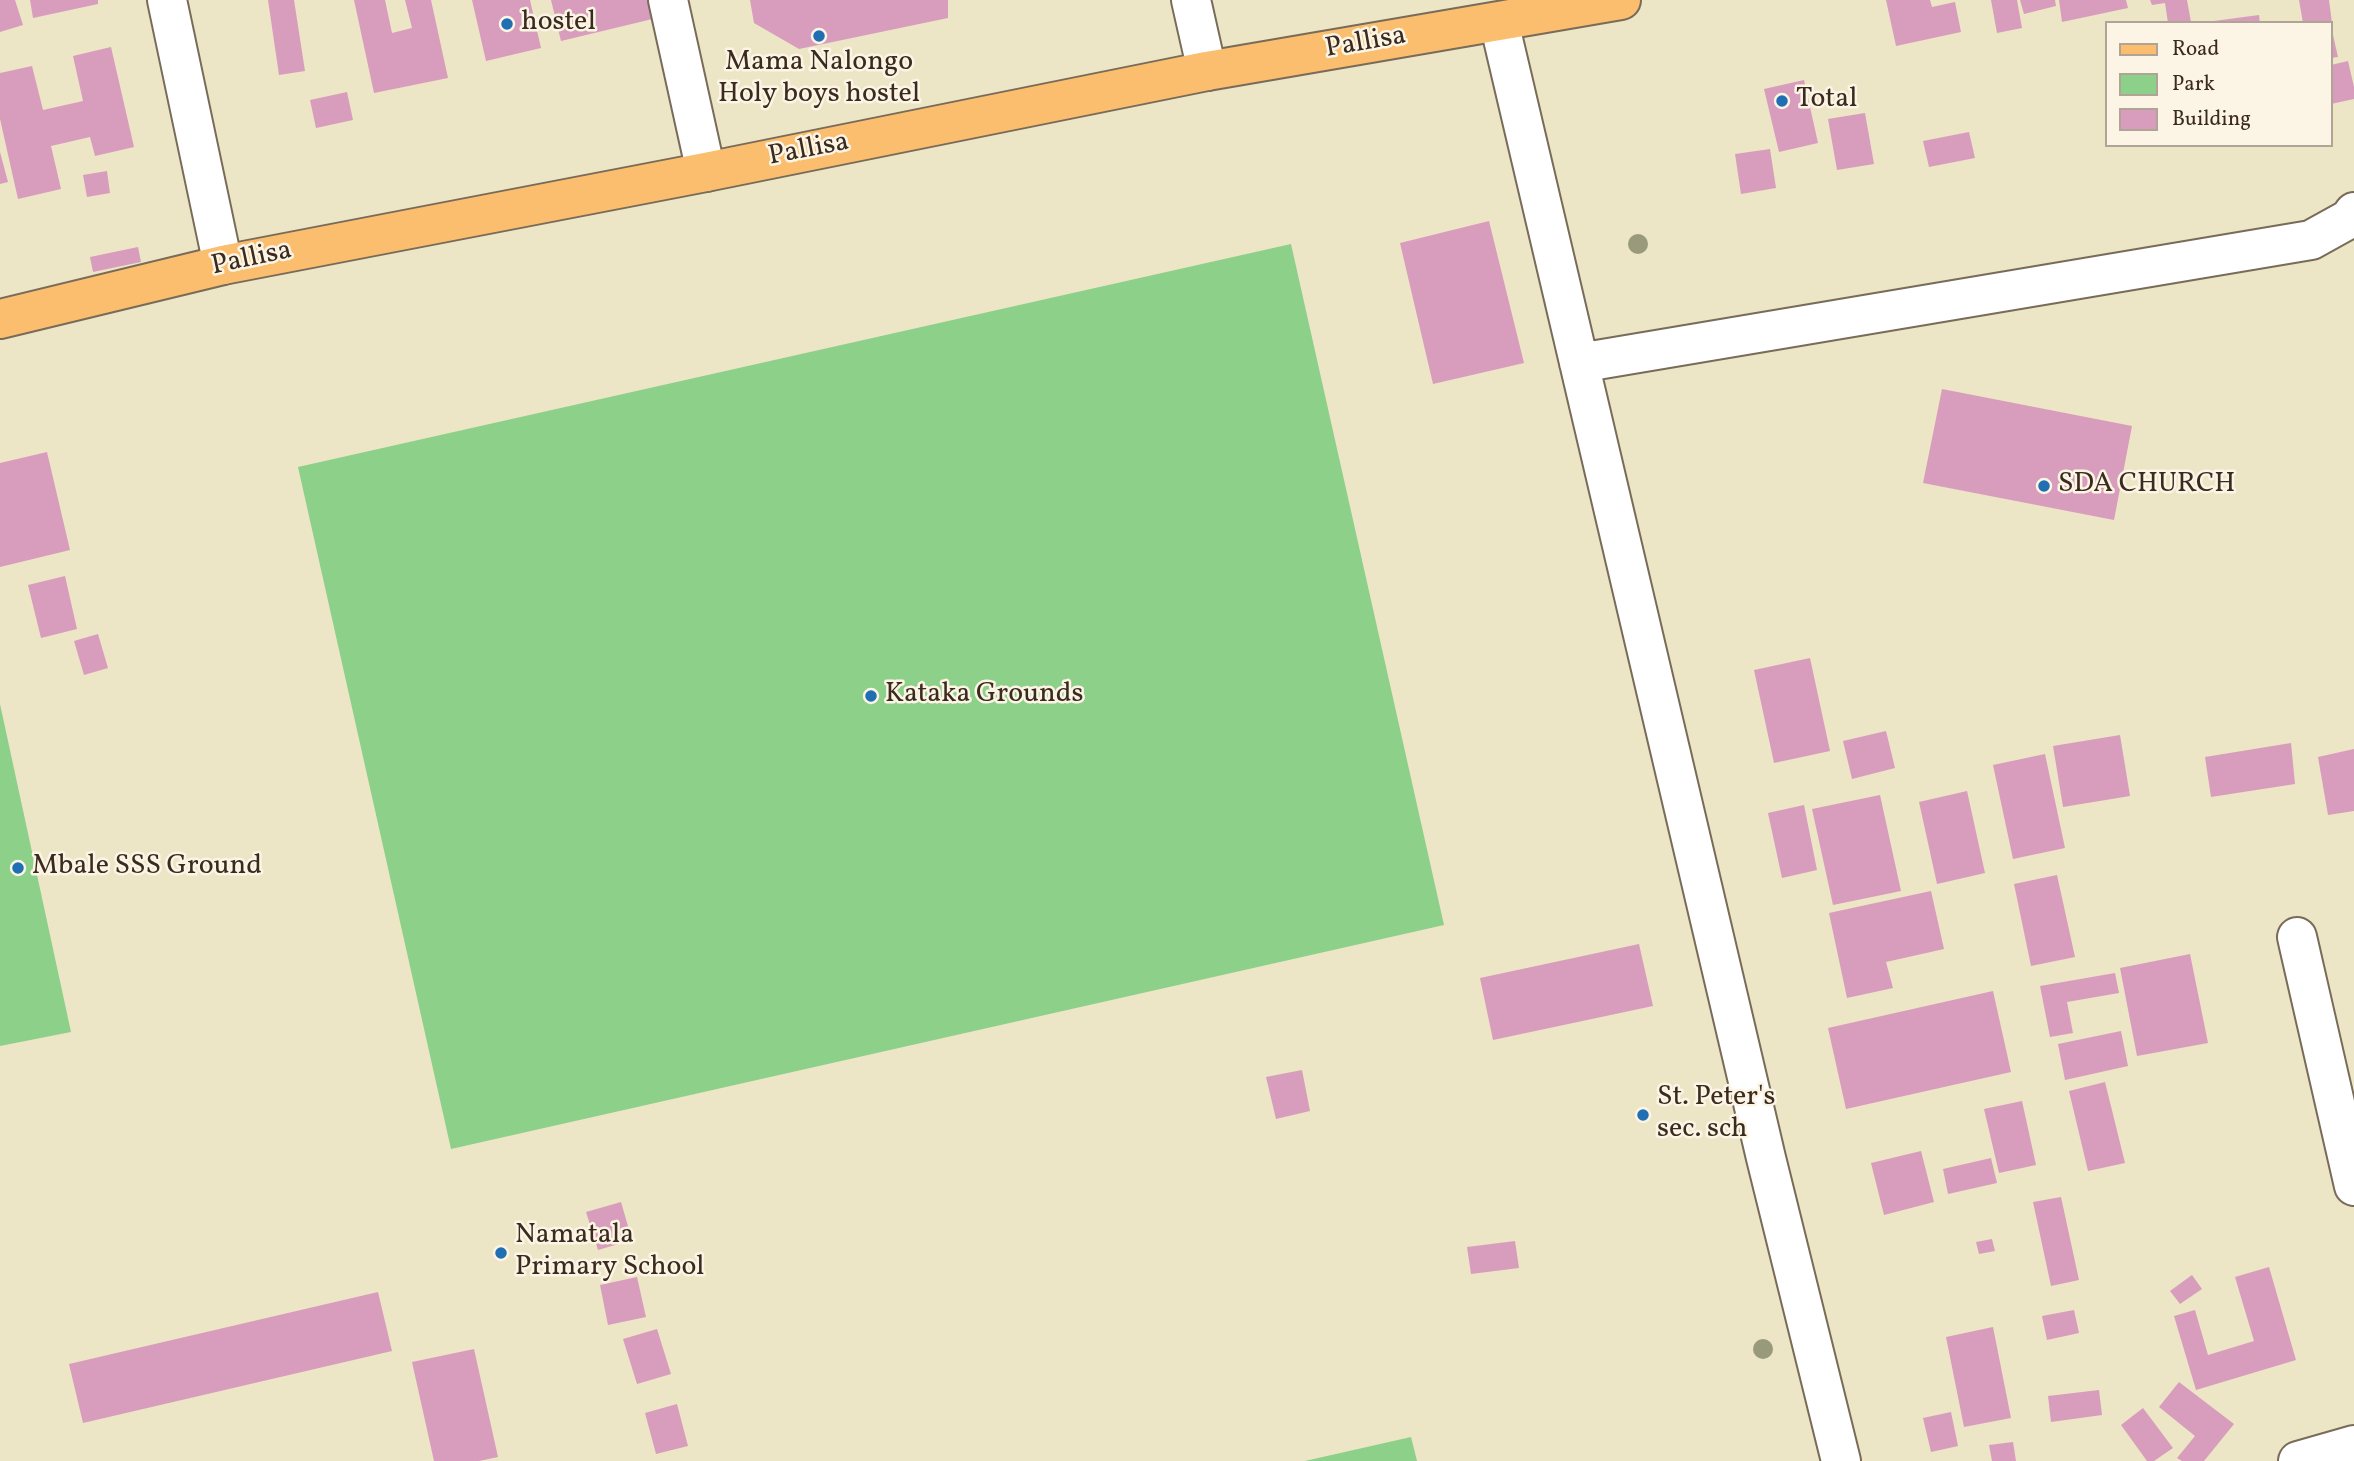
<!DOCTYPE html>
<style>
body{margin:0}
#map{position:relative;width:2354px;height:1461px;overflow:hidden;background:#ece5c6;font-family:Vollkorn,serif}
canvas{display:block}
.legend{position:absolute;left:2105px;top:21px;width:228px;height:126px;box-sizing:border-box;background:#fcf5e5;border:2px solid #afa495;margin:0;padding:9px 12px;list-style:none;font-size:21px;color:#3b2a1e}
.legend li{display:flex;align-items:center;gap:14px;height:35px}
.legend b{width:35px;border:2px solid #afa495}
</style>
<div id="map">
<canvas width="2354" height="1461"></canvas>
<ul class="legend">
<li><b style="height:9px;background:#fabe6e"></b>Road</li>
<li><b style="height:19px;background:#8cd089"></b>Park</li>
<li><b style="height:19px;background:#d89dbc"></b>Building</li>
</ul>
</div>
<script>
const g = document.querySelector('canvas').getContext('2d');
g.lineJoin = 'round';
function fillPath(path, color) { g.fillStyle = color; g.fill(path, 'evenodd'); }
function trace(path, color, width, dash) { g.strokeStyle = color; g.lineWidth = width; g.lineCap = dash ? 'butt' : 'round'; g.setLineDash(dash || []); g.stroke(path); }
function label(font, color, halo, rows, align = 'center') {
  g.font = font + ' Vollkorn,serif'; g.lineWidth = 5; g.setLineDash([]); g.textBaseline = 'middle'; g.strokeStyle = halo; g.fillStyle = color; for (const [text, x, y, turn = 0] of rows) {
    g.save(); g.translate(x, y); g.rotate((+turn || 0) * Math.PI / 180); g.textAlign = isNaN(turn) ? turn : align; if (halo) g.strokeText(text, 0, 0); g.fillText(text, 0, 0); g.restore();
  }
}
const green = new Path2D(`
 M1291,244L1444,925L451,1149L298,467Z
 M0,704L71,1032L0,1046Z
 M1411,1437L1417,1461H1305Z`);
const building = new Path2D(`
 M0,0H15L23,25L0,32Z
 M30,0H98V4L33,18Z
 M268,0H294L305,71L279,75Z
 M354,0H385L392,33L412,28L405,0H431L448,78L374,93Z
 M472,0H530L541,48L486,61Z
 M551,0H661L665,16L561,41Z
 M750,0H948V18L799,49L754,23Z
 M1886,0H1930L1932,7L1955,2L1961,32L1896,46Z
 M1991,0H2017L2022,28L1997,33Z
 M2020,0H2055L2056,6L2024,14Z
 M2059,0H2126L2128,8L2062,22Z
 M2150,0H2187L2191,22L2168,23L2165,3L2152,5Z
 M2299,0H2329L2332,23H2303Z
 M2259,15L2260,23H2214V21Z
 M2331,26L2338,57L2331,58Z
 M111,47L134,147L95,156L90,137L51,146L61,189L18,199L0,119V73L32,66L43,110L83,101L73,56Z
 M2348,61L2354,87V99L2331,104V65Z
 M1804,80L1818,143L1779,152L1764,89Z
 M347,92L353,120L316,128L310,100Z
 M1865,113L1874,164L1837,170L1828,119Z
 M1969,132L1975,158L1929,167L1923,141Z
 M1770,149L1776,188L1741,194L1735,154Z
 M0,152L8,182L0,184Z
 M107,171L110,193L87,197L83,175Z
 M1489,221L1524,363L1433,384L1400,243Z
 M138,247L141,262L93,272L90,257Z
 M1942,389L2132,426L2114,520L1923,483Z
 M47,452L70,550L0,567V463Z
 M65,576L77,629L41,638L28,585Z
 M98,634L108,668L84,675L74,641Z
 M1810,658L1830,751L1774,763L1754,670Z
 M1886,731L1895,768L1852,779L1843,741Z
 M2120,735L2130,796L2063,807L2053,746Z
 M2291,743L2295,784L2211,797L2205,757Z
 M2354,749V811L2328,815L2318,757Z
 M2045,754L2065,848L2013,859L1993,765Z
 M1967,791L1985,873L1937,884L1919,802Z
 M1880,795L1901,891L1833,905L1812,809Z
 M1804,805L1817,870L1782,878L1768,813Z
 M2057,875L2075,957L2031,966L2014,884Z
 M1931,891L1944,949L1886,962L1893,988L1847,998L1829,913Z
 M1639,944L1653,1006L1493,1040L1480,978Z
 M2190,954L2208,1043L2137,1056L2120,968Z
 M2115,973L2119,993L2067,1002L2073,1033L2050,1037L2040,986Z
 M1993,991L2011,1072L1846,1109L1828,1028Z
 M2121,1031L2128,1066L2065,1080L2058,1044Z
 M1302,1070L1310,1111L1276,1119L1266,1077Z
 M2105,1082L2125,1163L2088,1171L2069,1091Z
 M2022,1101L2036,1165L1999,1173L1984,1109Z
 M1921,1151L1934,1202L1884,1215L1871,1163Z
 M1991,1158L1997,1183L1948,1194L1943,1169Z
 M2061,1197L2079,1280L2051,1286L2033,1202Z
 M621,1202L632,1240L598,1250L586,1212Z
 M1992,1239L1995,1251L1979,1254L1976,1242Z
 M1515,1241L1519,1268L1471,1274L1467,1247Z
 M2269,1267L2296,1360L2196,1390L2174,1316L2195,1310L2208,1355L2254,1341L2235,1277Z
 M2192,1275L2202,1289L2180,1304L2170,1291Z
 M637,1277L646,1317L608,1325L600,1285Z
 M378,1292L392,1351L83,1423L69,1364Z
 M2074,1310L2079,1333L2047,1340L2042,1316Z
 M1993,1327L2011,1418L1964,1427L1946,1337Z
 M657,1329L671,1374L637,1384L623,1339Z
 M474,1349L498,1457L479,1461H434L412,1362Z
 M2179,1382L2234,1424L2204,1461H2182L2177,1458L2195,1436L2159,1407Z
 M2099,1390L2102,1415L2051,1422L2048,1396Z
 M677,1404L688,1446L656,1454L645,1413Z
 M2143,1408L2173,1448L2154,1461H2147L2121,1425Z
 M1951,1412L1958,1446L1931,1452L1923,1418Z
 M2013,1442L2016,1461H1992L1989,1445Z`);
const minor = new Path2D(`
 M167,0L223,265
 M668,0L706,172
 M1191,0L1207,71
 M1499,22L1766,1158L1841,1461
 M1579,363L2311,240L2349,219L2354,212
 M2297,937L2354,1186
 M2298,1461L2354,1445`);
const major = new Path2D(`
 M0,319L223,265L706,172L1207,71L1621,0`);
const trees = [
 [1638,244],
 [1763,1349]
];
const markers = [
 [507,24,7,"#1f6fb2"],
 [819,36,7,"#1f6fb2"],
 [1782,101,7,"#1f6fb2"],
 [2044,486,7,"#1f6fb2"],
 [871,696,7,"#1f6fb2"],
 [18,868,7,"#1f6fb2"],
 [1643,1115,7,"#1f6fb2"],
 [501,1253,7,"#1f6fb2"]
];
const poiNames = [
 ["hostel",521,24],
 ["Mama Nalongo",819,64,"center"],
 ["Holy boys hostel",819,96,"center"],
 ["Total",1796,101],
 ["SDA CHURCH",2058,486],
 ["Kataka Grounds",885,696],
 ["Mbale SSS Ground",32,868],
 ["St. Peter's",1657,1099],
 ["sec. sch",1657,1131],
 ["Namatala",515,1237],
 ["Primary School",515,1269]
];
const streetNames = [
 ["Pallisa",1366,44,-10],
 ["Pallisa",809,151,-11],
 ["Pallisa",252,260,-12]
];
fillPath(green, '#8cd089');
fillPath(building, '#d89dbc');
trace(minor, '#796b59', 42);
trace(major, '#796b59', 42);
trace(minor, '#fff', 38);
trace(major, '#fabe6e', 38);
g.fillStyle = '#989a7b';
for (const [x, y] of trees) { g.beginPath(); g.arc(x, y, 10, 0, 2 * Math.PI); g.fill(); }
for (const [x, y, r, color] of markers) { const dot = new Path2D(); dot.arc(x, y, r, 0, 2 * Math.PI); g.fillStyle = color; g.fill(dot); trace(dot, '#fcf5e5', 2.5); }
label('28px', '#3b2a1e', '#fcf5e5', poiNames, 'left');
label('28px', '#3b2a1e', '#fcf5e5', streetNames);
</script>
